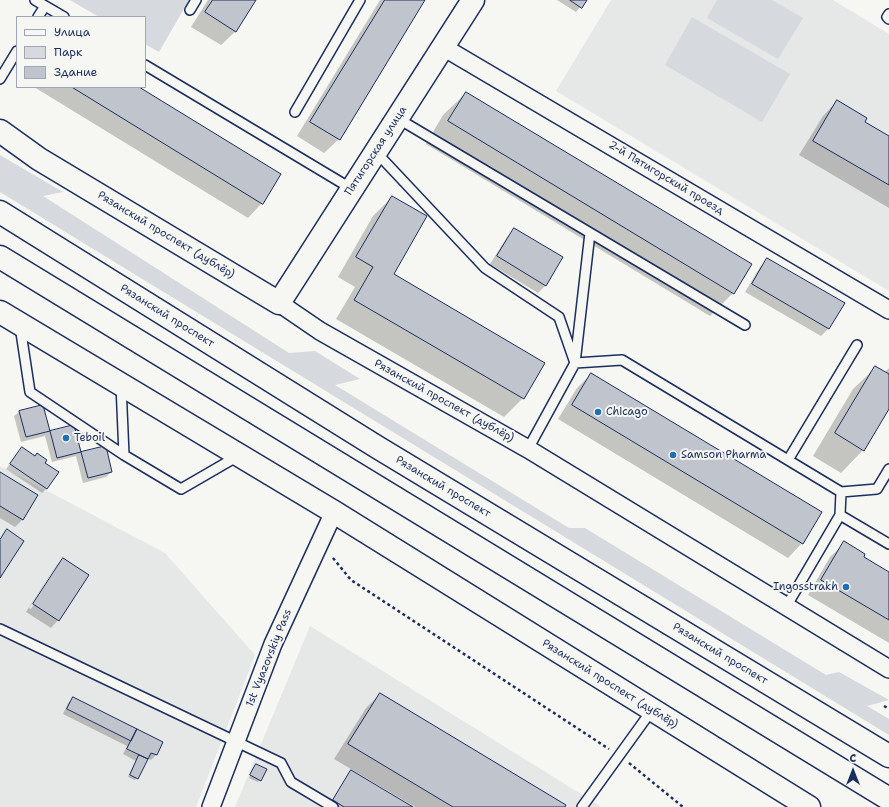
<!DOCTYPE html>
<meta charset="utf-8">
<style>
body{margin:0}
#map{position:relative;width:889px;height:807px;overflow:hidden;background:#f6f6f2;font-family:"Shantell Sans",sans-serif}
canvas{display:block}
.legend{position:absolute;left:16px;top:16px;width:130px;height:72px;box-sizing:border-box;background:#f6f6f2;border:1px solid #9ea6b7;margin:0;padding:5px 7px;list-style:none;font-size:12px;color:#1b2f5e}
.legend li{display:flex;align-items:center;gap:8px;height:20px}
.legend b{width:20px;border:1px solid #9ea6b7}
.north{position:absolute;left:833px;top:751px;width:40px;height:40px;-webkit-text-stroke:3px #f6f6f2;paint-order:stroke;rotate:0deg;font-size:11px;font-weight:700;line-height:16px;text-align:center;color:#1b2f5e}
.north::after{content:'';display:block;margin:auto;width:14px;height:18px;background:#1b2f5e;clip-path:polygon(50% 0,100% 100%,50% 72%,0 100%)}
</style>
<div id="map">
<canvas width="889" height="807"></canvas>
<ul class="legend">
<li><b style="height:5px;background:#f6f6f2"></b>Улица</li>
<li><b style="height:11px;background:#d6d9dd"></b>Парк</li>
<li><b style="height:11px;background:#c0c4cd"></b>Здание</li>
</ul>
<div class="north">С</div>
</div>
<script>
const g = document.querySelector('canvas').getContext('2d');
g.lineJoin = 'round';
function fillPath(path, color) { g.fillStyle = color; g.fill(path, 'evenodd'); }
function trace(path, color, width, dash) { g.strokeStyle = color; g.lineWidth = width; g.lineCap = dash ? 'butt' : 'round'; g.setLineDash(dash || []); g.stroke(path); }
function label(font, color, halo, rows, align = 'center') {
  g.font = font + ' "Shantell Sans",sans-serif'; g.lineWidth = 4; g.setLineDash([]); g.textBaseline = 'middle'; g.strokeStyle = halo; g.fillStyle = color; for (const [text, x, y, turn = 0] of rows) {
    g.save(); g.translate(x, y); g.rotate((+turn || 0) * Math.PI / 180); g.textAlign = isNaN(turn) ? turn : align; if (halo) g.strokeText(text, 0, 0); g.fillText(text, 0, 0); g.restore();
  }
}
const built = new Path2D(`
 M611,0H833L889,34V291L556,91Z
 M0,466L165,553L255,655L196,807H0Z
 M310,626L602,807H235Z`);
const green = new Path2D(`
 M70,0H189L159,52L145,44V17H99Z
 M717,0H772L803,18L778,59L707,18Z
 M692,17L790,74L762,122L665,65Z
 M0,155L63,192L43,196L289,353L315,351L360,379L335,385L569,528H585L826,675L839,672L889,700L867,706L889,719V735L0,192Z`);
const shadow = new Path2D(`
 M208,0H254L236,31L221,45L191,27Z
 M380,0H424L339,139L324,153L297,136Z
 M557,0H586L576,12Z
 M34,87H137L262,203L248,218Z
 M466,93L750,264L733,293L710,316L426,144L443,115Z
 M837,101L864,122L889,137V208L799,155L823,116Z
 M392,197V274L523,398L504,417L336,319L355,287L338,277L373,216Z
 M514,229L562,258L545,286L538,293L490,264L507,237Z
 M768,259L843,304L828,329L821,336L745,292L760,267Z
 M876,367L885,372L889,368V408L863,450L841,473L813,456L853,389Z
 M591,374L802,543L788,558L558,419L577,388Z
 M43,406L49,432L74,426L80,453L105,447L111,472L106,477L83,483L76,456L52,462L45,436L21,442L14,416L19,412Z
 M22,448L44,463L47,488L42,493L6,469Z
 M0,473L37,495L22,520L15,527L0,518Z
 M845,543L862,558L889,573V643L808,595L830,557Z
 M63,559L58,620L51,628L26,612L55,567ZM56,566H58L31,609L29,608Z
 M380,694L563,807H415L334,759L366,708Z
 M73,698L162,742L156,755L151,760L147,758L135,780L128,777L136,761L123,754L127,746L63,714L68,703Z
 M256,765L260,780L258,782L249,778Z
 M351,771L411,807H338L331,802Z`);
const building = new Path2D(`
 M213,0H256L236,32L205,12Z
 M385,0H425L340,140L310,122Z
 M570,0H587L582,8Z
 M72,87H139L281,174L263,204Z
 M466,92L752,264L734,294L448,121Z
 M837,100L867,118L865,122L889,136V185L813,141Z
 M392,196L427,216L394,274L545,363L524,399L354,300L373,267L356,257Z
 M514,228L563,257L546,286L497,256Z
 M767,258L845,303L829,329L752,284Z
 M875,366L889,374V409L864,451L835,433Z
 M591,373L822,512L803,544L572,405Z
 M43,405L50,431L26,437L19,411Z
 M74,425L81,452L57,458L50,431Z
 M106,446L112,472L88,478L81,452Z
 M22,447L35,456L37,453L47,460L45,463L59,472L47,489L10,464Z
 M0,472L38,495L23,520L0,506Z
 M7,529L24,541L0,578V540Z
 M844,541L865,554L864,557L889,572V620L821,580Z
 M63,558L89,575L59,621L33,604Z
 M380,693L566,805L565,807H453L348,744Z
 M73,697L137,729L131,741L67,709Z
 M137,729L163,742L157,755L151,753L148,759L127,749Z
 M139,755L148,759L138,779L130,775Z
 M256,764L267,769L261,781L250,775Z
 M351,770L413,807H344L333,800Z`);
const path = new Path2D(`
 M333,558L351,580L609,749
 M884,706L889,709
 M629,763L683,807`);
const service = new Path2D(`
 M35,0L64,17
 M190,10L196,0
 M889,14L887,17L889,19
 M38,17L45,6
 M145,65L352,189
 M0,79L17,51
 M295,112L360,0
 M397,118L745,325
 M375,151L485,268L559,317L575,363L622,360L841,492L840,515L889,544
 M20,326L30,392L124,455L181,489L238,456
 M121,385L124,455
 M528,449L575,363L590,233
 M788,460L857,345
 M841,492L877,489L889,469
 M786,607L840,515
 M0,629L281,763L291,782L333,807
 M582,807L652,710`);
const minor = new Path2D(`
 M443,47L889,310
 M279,303L320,331L528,449L889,669
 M211,807L273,644L334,512`);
const tertiary = new Path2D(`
 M0,131L39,159L279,303L473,0
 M0,312L334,512L809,807`);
const primary = new Path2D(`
 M0,212L377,447L889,756
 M0,257L889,799`);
const markers = [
 [598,412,4,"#1f6fb2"],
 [66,438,4,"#1f6fb2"],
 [673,455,4,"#1f6fb2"],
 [846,587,4,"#1f6fb2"]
];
const streetNames = [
 ["Пятигорская улица",376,151,-57],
 ["2-й Пятигорский проезд",666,178,31],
 ["Рязанский проспект (дублёр)",166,235,31],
 ["Рязанский проспект",167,316,32],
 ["Рязанский проспект (дублёр)",444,401,29],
 ["Рязанский проспект",443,487,31],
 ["Рязанский проспект",720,654,31],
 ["1st Vyazovskiy Pass",269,658,-68],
 ["Рязанский проспект (дублёр)",610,684,32]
];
const poiNames = [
 ["Chicago",606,412],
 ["Teboil",74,438],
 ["Samson Pharma",681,455],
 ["Ingosstrakh",838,587,"right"]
];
fillPath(built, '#e6e7e7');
fillPath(green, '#d6d9dd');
fillPath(shadow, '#0003');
fillPath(building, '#c0c4cd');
trace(building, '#1b2f5e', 1);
trace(service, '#1b2f5e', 12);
trace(minor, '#1b2f5e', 20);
trace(tertiary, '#1b2f5e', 25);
trace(primary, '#1b2f5e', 25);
trace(path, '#1b2f5e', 2.5, [3, 3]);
trace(service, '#f6f6f2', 9);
trace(minor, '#f6f6f2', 17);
trace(tertiary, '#f6f6f2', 22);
trace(primary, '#f6f6f2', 22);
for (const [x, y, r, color] of markers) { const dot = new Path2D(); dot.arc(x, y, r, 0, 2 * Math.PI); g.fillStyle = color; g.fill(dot); trace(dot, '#f6f6f2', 1.5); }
label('11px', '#1b2f5e', '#f6f6f2', streetNames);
label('11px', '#1b2f5e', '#f6f6f2', poiNames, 'left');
</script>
